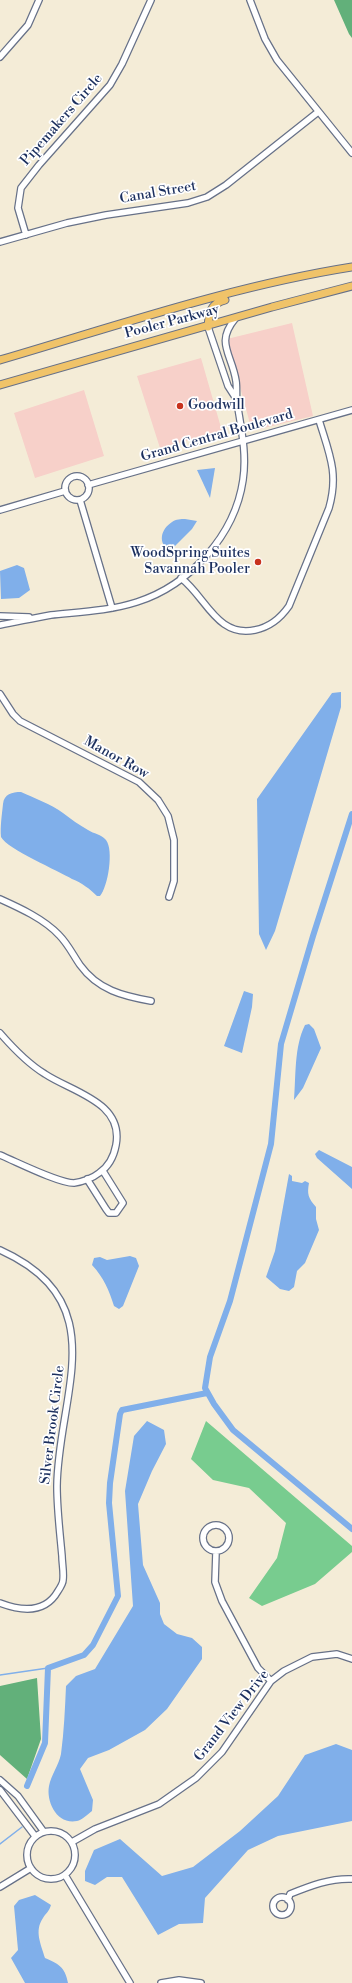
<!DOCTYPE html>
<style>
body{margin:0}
canvas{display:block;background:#f4ecd7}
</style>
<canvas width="352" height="1983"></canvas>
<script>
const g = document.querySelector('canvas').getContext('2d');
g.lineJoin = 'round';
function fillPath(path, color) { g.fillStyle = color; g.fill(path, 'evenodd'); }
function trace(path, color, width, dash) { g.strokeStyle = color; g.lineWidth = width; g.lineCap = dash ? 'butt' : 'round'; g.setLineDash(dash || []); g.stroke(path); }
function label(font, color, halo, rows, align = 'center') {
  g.font = font + ' "Libre Bodoni",serif'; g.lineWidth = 3.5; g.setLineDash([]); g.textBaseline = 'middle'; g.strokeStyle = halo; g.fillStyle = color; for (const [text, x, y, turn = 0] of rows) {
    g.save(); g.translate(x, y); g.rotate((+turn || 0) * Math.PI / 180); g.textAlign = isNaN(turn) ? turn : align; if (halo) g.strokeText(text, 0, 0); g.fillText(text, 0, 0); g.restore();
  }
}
const built = new Path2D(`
 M292,323L313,416L252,431L227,339Z
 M201,358L222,431L160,448L137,376Z
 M84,390L104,456L35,478L14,413Z`);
const green = new Path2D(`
 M206,1421L352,1546V1552L315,1584L262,1606L249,1598L277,1558L286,1523L249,1488L213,1480L191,1459Z`);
const forest = new Path2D(`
 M334,0H352V38L349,34Z
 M37,1678L41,1739L27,1779L0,1755V1686Z`);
const water = new Path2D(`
 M215,468L210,498L197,470Z
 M185,519L197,521L192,529L170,551C157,543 161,529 172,522C176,519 181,519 185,519Z
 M17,565L24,568L30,590L19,598L1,599L0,571Z
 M341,692V707L275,931L266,950L259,934L257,799L332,693Z
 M21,792C34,798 51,804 63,813C71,819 79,825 88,830C94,834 101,834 106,840C114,850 108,887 100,896H97C90,889 82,883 72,879C59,871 7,849 1,837C0,827 2,814 3,804C4,794 12,792 21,792Z
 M244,991L253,994L252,1007L242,1053L224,1046Z
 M309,1024L314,1029L321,1048L303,1088L294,1100C296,1076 294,1047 305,1025Z
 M319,1150L352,1167V1189L317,1158L315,1154Z
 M289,1174L292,1176V1181L302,1183L305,1181L309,1183C307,1194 308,1198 316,1207V1219L319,1230L305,1263L297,1271L294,1287L289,1291L280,1289L266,1277L275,1251Z
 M130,1256L136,1258L139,1266L123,1306L119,1309L114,1306C109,1290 104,1278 92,1265L94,1258L100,1257L107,1260Z
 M147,1421L164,1430L166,1444L152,1471L138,1504L143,1565L160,1603V1614L164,1624L177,1634L192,1638L202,1647V1659L167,1709L145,1730L109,1750L88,1758L80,1769L93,1800L92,1811C88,1814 82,1820 77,1821C57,1825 46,1802 49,1786C51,1775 59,1765 61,1754C64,1731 65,1709 66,1686L76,1676L95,1669L133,1606L125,1491L134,1436Z
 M336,1744L352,1750V1821L278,1836L248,1850L205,1898L203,1923L179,1924L158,1935L122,1877H107L95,1885L85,1881V1871L94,1850L120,1839L162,1876L193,1867L240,1831L278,1796L305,1755Z
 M35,1895L51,1905C49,1912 46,1913 43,1918C34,1931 41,1944 45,1958C58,1964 65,1966 68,1983H25L11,1958L18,1950L14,1906L19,1900Z`);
const stream = new Path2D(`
 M0,1675L48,1668
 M0,1844L22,1827`);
const canal = new Path2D(`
 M352,814L313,936L281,1044L271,1144L230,1301L210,1357L205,1388L214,1404L233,1430L352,1529
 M27,1786L45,1743L48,1668L84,1655L93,1645L118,1596L109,1503L110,1483L120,1414L122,1410L207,1393`);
const minor = new Path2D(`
 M250,0L265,39L277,60L352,153
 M0,57L28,25L39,0
 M26,235L18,208L21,188L39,165L110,85L122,64L151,0
 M0,242L67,223L106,215L188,203L207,197L226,185L318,112
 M208,327L228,386L237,400
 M65 488a12 12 0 1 1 24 0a12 12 0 1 1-24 0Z
 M88,485L352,410
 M80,500L112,608
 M0,510L65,491
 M181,578C206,597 217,638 255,630C270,627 280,619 289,606L329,508C339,473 329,453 319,420
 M0,616L29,617
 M0,625C17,622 33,618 51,615C79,612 109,611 137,602C190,585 235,535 243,480C247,453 241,428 237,402C236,395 237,387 236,381C232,354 215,343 235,319
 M0,694L13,714L20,721L139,782L158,800L168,816L174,840V881L169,897
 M0,899C20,908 44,919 59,935C68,944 73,955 80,965C98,990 123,996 151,1001
 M0,1033C13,1048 27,1063 45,1074C72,1092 124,1102 116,1145C114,1156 108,1167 99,1173C93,1178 82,1182 74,1183C58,1183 17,1162 0,1155
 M87,1179L106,1209L109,1213H116L123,1203L103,1171
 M0,1250C116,1302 58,1394 57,1486C57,1510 60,1533 62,1556C62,1563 64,1572 63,1580C63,1583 60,1588 58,1591C45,1614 21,1611 0,1603
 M203 1538a13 13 0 1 1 26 0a13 13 0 1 1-26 0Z
 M216,1552L215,1582L222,1601L258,1668L271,1681
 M0,1780L18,1796L44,1832
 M0,1790L35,1836
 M27 1855a24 24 0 1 1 48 0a24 24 0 1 1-48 0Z
 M72,1842L95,1829L159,1804L196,1778L222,1752L271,1681L284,1671L312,1657L337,1654L352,1659
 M65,1875L130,1983
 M0,1887L31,1868
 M273 1906a9 9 0 1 1 18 0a9 9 0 1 1-18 0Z
 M288,1900L290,1894C310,1886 330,1878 352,1879
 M161,1983L179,1980L201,1983`);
const major = new Path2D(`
 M208,327C209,313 210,304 225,300
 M0,360C116,326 232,286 352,267
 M0,385L272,307L352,286`);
const markers = [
 [180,406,4,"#c8321e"],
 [258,562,4,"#c8321e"]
];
const streetNames = [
 ["Pipemakers Circle",62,120,-49],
 ["Canal Street",158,193,-10],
 ["Pooler Parkway",172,322,-15],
 ["Grand Central Boulevard",217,436,-16],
 ["Manor Row",116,758,29],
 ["Silver Brook Circle",53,1425,-83],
 ["Grand View Drive",232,1716,-52]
];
const poiNames = [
 ["Goodwill",188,406],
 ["WoodSpring Suites",250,554,"right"],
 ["Savannah Pooler",250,570,"right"]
];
fillPath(built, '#f7d0c9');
fillPath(green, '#78cc8f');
fillPath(forest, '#62b07a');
fillPath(water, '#80afea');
trace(stream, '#80afea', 1.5);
trace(canal, '#80afea', 6);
trace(minor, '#677188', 8);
trace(major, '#677188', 9);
trace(minor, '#fff', 5.5);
trace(major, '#f0c369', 7);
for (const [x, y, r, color] of markers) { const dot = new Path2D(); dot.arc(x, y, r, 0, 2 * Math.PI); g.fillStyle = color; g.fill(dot); trace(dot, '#fff', 1.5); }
label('14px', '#1b2f5e', '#fff', streetNames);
label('14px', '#1b2f5e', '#fff', poiNames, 'left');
</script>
